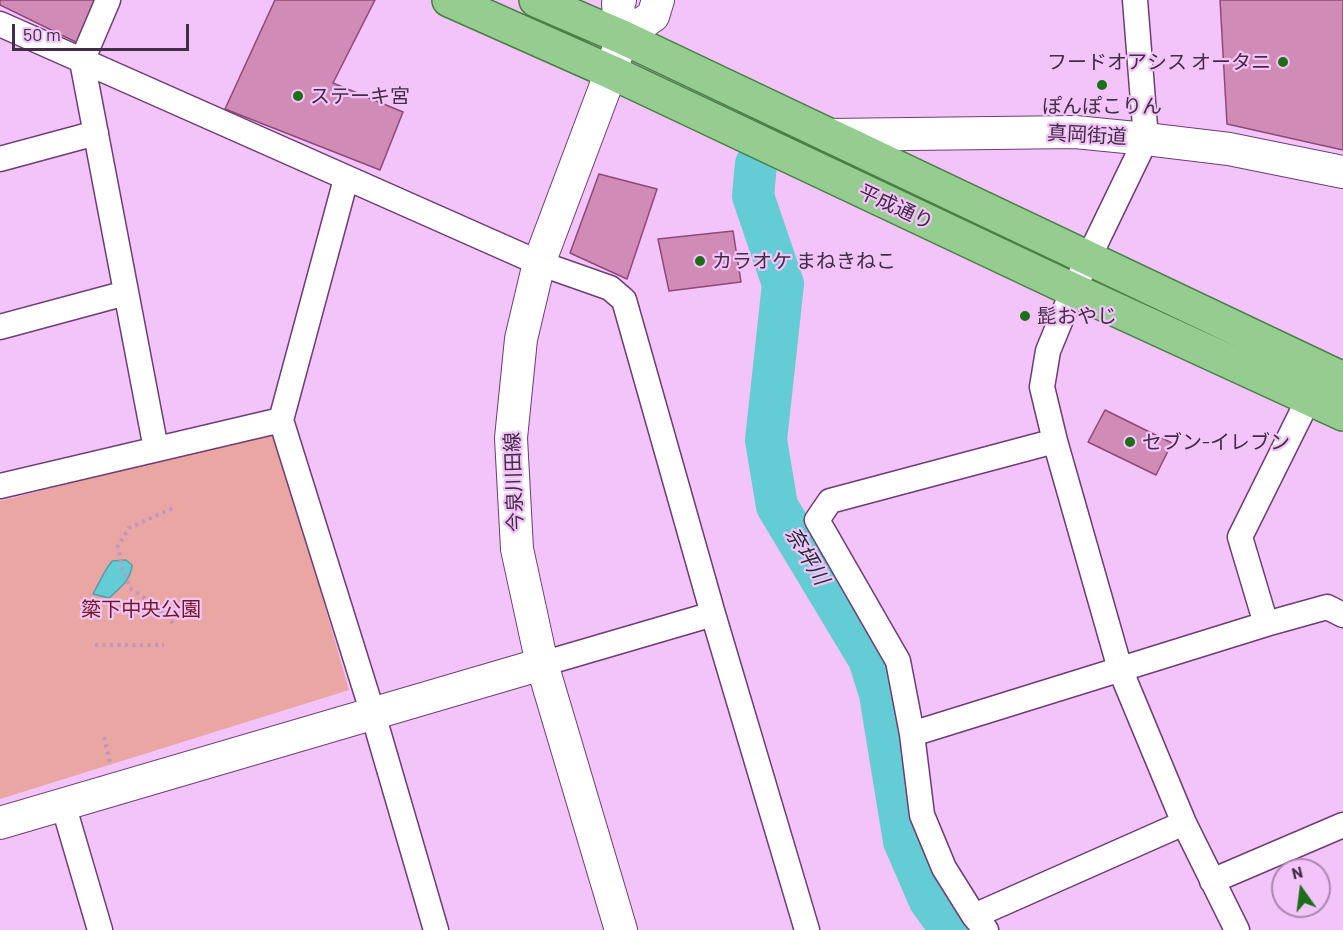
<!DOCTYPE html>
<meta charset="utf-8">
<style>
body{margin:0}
#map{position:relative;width:1343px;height:930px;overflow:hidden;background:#f2c4f9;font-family:Barlow,sans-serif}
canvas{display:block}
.north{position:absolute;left:1271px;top:858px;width:60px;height:60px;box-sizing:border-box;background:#f2c4f9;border:2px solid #ac87b1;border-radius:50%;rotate:346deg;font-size:16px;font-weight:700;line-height:24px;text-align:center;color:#432c46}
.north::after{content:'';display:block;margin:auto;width:21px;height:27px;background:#1d6f17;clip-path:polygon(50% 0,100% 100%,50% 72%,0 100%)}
.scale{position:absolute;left:12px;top:24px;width:177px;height:27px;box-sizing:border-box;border:3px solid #432c46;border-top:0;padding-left:8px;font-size:18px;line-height:21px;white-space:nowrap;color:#432c46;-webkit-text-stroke:4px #f2c4f9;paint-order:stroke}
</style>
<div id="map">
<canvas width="1343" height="930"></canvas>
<div class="north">N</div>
<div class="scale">50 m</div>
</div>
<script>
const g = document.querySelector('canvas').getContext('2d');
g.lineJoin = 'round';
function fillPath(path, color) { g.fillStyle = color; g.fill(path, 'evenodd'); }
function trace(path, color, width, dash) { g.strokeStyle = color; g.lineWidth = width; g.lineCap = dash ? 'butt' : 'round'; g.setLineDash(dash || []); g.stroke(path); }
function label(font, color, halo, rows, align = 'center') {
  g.font = font + ' Barlow,"Noto Sans JP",sans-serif'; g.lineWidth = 4.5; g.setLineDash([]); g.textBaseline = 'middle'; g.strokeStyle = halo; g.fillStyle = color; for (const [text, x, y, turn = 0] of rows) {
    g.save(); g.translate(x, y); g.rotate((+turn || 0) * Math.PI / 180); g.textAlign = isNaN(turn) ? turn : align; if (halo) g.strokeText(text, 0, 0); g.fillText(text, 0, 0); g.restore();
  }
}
const green = new Path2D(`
 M275,432L349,690L0,799V501Z`);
const water = new Path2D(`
 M126,560L132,565C131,580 120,588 109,598L93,594C99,583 104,571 112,561Z`);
const river = new Path2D(`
 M756,164L753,196L783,284L766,440L777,506L869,659L880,694L904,841L929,899L951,930`);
const building = new Path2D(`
 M0,0H107L88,48L0,5Z
 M275,0H375L333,83L403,112L380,170L225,109Z
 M1220,0H1343V150L1227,124Z
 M599,174L657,189L627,279L570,253Z
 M733,231L741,282L669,291L658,239Z
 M1105,410L1172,443L1156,475L1088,442Z`);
const path = new Path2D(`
 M173,623L153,604L130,588L122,568L118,546L129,528L173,508
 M95,645H164
 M104,737L110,762`);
const minor = new Path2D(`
 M108,0L82,61L156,449
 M1135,0L1146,139L1073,290L1048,351L1042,387L1055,441L1120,669L1184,823L1237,930
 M0,24L539,263L610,288L624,300L713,614L807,930
 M0,159L96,133
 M346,179L281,420L373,714L436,930
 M0,327L126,293
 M0,486L281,420
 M1266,624L1240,537L1309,398
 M542,664L713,614
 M912,734L1266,624L1327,607L1343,615
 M63,804L100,930
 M1212,881L1343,825
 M974,916L1184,823
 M986,930L974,916L944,868L922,815L912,734L898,661L817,520L830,501L1055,441`);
const tertiary = new Path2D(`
 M620,0L618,4L622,37L611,72L539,263L521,339L511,438L517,549L542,664L621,930
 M622,37L653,16L658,0
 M828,135L1075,132L1146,139L1229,149L1343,172
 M0,823L542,664`);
const primary = new Path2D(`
 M449,0L611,72L1073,290L1343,414
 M536,0L622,37L1343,379`);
const markers = [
 [1283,62,6,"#1d6f17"],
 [1102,85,6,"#1d6f17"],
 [298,96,6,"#1d6f17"],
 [700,261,6,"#1d6f17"],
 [1025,316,6,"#1d6f17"],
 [1130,442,6,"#1d6f17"]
];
const poiNames = [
 ["フードオアシス オータニ",1271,62,"right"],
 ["ステーキ宮",310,96],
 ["ぽんぽこりん",1102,106,"center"],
 ["カラオケ まねきねこ",712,261],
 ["髭おやじ",1037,316],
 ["セブン-イレブン",1142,442]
];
const streetNames = [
 ["真岡街道",1087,135,3],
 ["平成通り",896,207,25],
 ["今泉川田線",514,482,-92]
];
const parkNames = [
 ["簗下中央公園",141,609]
];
const waterNames = [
 ["奈坪川",807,556,59]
];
fillPath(green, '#e9a6a3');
fillPath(water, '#63ccd4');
trace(water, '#599ca9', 1.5);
trace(river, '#63ccd4', 42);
fillPath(building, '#d08cb6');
trace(building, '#8e4976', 1.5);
trace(minor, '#6e3c76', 27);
trace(tertiary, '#6e3c76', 34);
trace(primary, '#497f45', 36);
trace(path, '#bd96c3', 4, [3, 4.5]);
trace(minor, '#fff', 24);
trace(tertiary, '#fff', 32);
trace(primary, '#94cd8f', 33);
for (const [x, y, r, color] of markers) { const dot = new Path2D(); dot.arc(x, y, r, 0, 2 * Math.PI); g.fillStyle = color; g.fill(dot); trace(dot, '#f2c4f9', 2); }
label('20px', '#432c46', '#f2c4f9', poiNames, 'left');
label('20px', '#432c46', '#f2c4f9', streetNames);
label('20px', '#75171e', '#f2c4f9', parkNames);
label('italic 21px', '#1b2f30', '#f2c4f9', waterNames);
</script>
